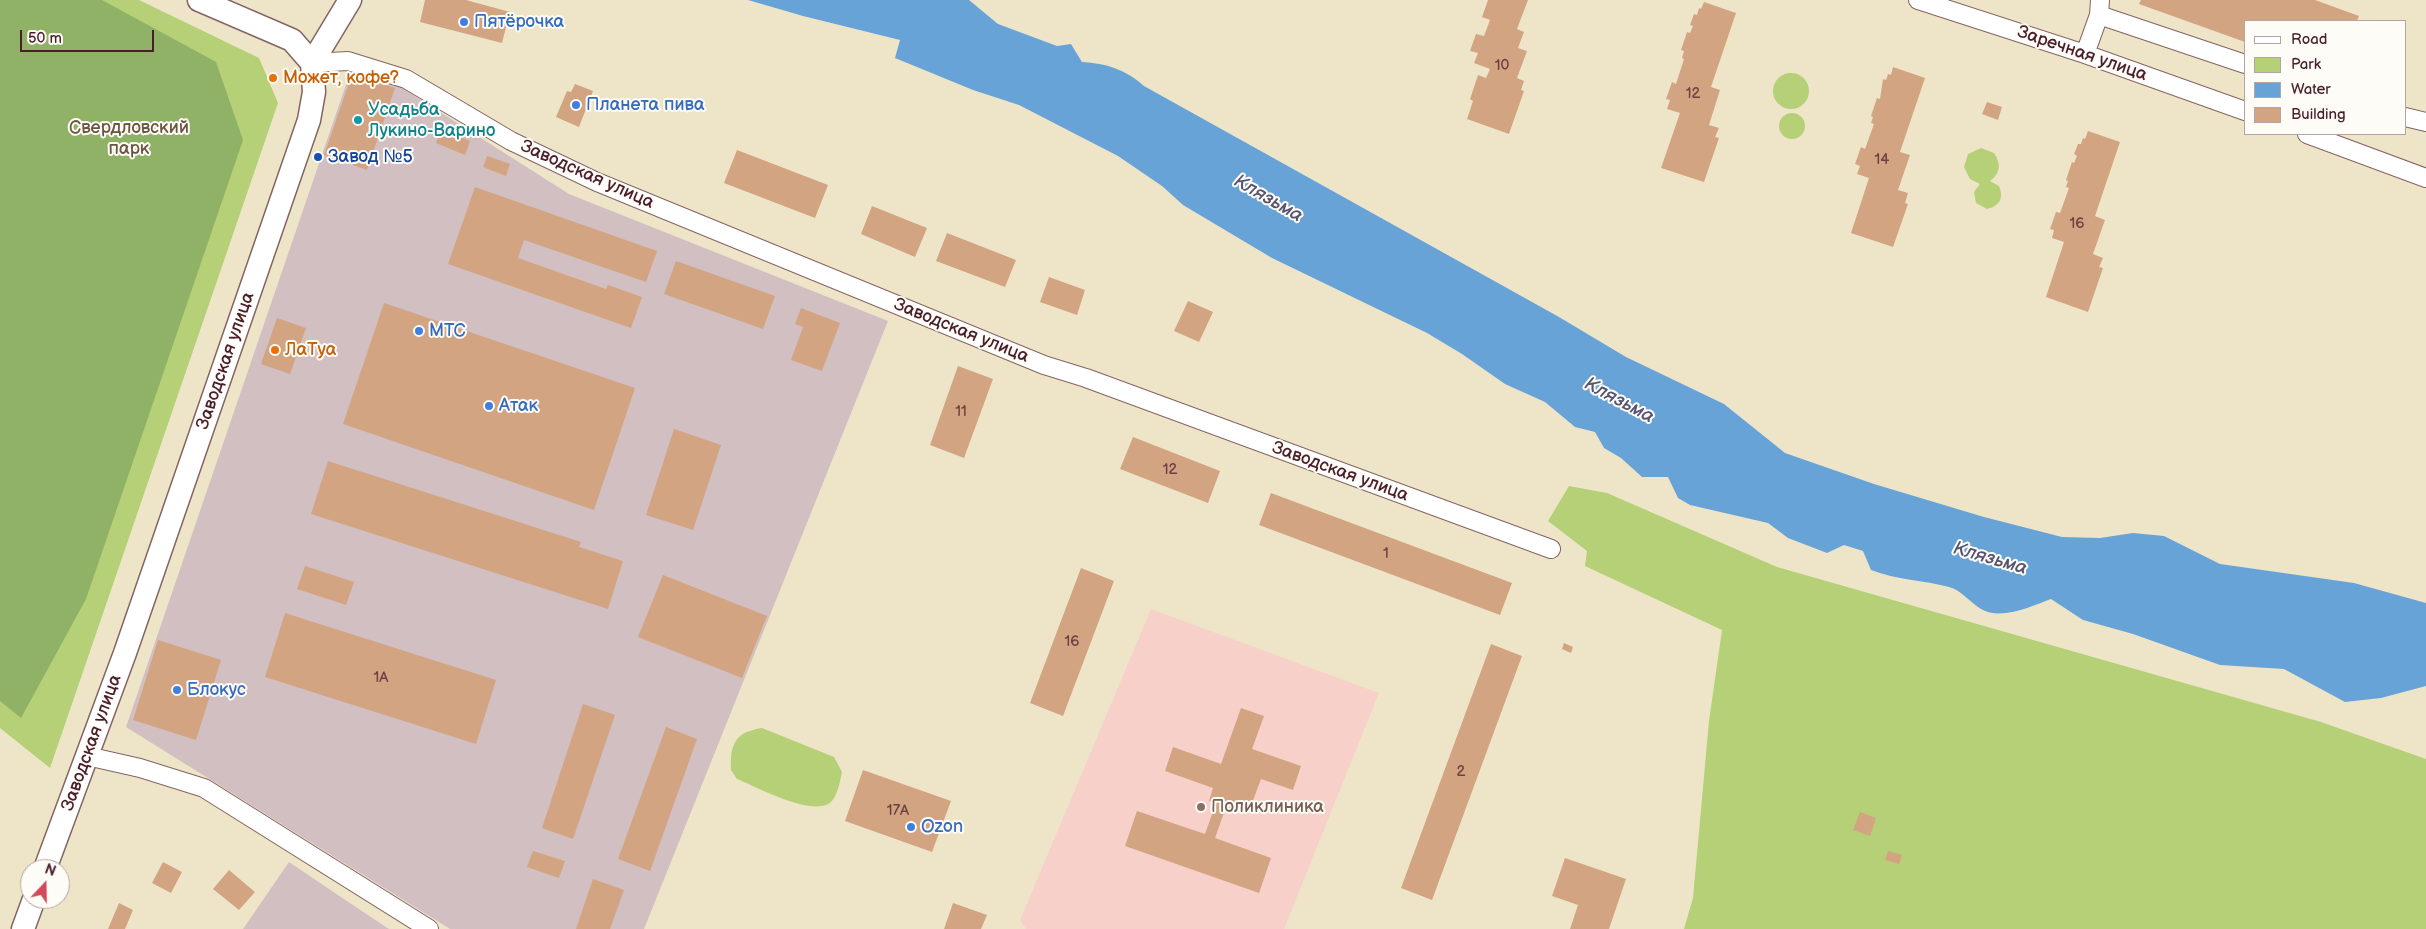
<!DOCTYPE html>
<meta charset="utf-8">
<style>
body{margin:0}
#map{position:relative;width:2426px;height:929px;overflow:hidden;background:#eee5c8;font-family:"Balsamiq Sans",sans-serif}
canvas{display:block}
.legend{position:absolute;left:2244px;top:20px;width:162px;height:115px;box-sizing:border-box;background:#fdfcf7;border:1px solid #b5a4a5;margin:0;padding:6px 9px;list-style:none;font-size:15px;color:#4a1f2b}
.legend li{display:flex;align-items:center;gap:10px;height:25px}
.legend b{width:25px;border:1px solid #b5a4a5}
.north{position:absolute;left:20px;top:859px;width:50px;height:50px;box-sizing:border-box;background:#fdfcf7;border:1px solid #b5a4a5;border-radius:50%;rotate:21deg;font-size:14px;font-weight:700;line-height:20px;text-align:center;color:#4a1f2b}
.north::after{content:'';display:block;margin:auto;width:18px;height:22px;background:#d1495b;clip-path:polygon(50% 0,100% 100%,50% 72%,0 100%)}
.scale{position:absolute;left:20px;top:30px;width:134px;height:22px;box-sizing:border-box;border:2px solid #4a1f2b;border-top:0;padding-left:6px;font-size:15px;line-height:18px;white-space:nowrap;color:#4a1f2b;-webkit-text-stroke:4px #fdfcf7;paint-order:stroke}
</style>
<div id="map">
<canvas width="2426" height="929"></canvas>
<ul class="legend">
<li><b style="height:6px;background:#fff"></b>Road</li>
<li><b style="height:14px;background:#b5d076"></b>Park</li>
<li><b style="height:14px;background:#68a3d8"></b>Water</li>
<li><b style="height:14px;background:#d2a482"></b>Building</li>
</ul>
<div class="north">N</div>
<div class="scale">50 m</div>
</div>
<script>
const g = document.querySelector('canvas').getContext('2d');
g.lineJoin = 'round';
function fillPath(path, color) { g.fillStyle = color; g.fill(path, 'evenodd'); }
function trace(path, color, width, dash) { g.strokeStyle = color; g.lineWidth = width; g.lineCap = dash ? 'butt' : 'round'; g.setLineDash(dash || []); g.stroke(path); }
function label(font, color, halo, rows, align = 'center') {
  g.font = font + ' "Balsamiq Sans",sans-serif'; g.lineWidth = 4; g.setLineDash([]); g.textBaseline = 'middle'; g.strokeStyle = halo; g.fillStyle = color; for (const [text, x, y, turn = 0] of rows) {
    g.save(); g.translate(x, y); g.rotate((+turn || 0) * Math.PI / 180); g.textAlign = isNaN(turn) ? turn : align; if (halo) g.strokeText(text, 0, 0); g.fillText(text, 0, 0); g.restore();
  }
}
const built = new Path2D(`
 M1151,609L1379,693L1284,929H1026L1020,920Z`);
const industrial = new Path2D(`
 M351,70L399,86L569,194L888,321L644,929H450L126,727Z
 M289,862L335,893L389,929H243Z`);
const green = new Path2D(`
 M0,0H139L259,58L278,103L50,768L0,728Z
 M1773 91a18 18 0 1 1 36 0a18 18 0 1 1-36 0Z
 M1779 126a13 13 0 1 1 26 0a13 13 0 1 1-26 0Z
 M1981,148L1994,153C2001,163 2001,173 1990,181L1999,186C2004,198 2000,206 1987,209L1976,203L1974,192L1980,184L1970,179L1964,167L1968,154Z
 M1569,486L1607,493L1777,567L2321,722L2426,759V929H1684L1693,898L1709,721L1722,630L1585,566L1587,551L1548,521Z
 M762,728L834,757L842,772C840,781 838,794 832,801C815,819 757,787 737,779L731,770C730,744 735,732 762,728Z`);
const forest = new Path2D(`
 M0,0H102L216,62L243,140L86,599L21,718L0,701Z`);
const water = new Path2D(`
 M748,0H969L998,24L1057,46L1071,44L1082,62C1106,63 1127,70 1144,86L1559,317L1626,357L1724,404L1785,453L1874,484L1984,517L2062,537L2100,538L2133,533L2164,536L2220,564L2354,583L2426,603V686L2381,698L2345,702L2284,669L2220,665L2133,634L2083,620L2051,599C2032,606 2001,621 1981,609C1971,603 1961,590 1949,587C1923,580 1897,580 1871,570L1863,551L1844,545L1827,553L1788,538L1768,523L1690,505L1678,498L1668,477H1642L1621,458L1604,448L1595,432L1575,427L1545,402L1505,384L1462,354L1427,333L1272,258L1183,205L1162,186L1118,156L1019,105L973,90L895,58L900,40L803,16Z`);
const building = new Path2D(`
 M425,0H466L510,12L502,43L420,22Z
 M1488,0H1528L1517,29L1524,32L1518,48L1527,51L1517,78L1524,81L1521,90L1524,91L1509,134L1467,119L1473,101L1470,99L1478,75L1486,78L1490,69L1474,63L1478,53L1470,51L1476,34L1484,36L1490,20L1482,17Z
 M2141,0H2315L2359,16L2357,21H2245V42L2139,4Z
 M1704,2L1736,13L1711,87L1720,90L1709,125L1719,128L1715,137L1719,138L1704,182L1661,168L1680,113L1667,109L1670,100L1666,99L1672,82L1676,84L1684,59L1682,58L1684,51L1681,50L1687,32L1690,33L1693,26L1690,25L1694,14L1697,15L1699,8L1701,9Z
 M1893,67L1925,78L1900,152L1910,155L1898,190L1908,193L1905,203L1908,204L1893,247L1851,233L1869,178L1857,174L1860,166L1855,164L1861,147L1865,149L1874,124L1871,123L1873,117L1871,116L1877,98L1880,99L1883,79L1886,80L1888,74L1891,75Z
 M352,74L395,88L367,170L324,155Z
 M575,84L593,91L579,127L556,117L567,91L571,92Z
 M1987,102L2002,107L1998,120L1982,114Z
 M442,129L470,141L465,155L436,143Z
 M2088,131L2120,142L2095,216L2105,220L2093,254L2103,258L2099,267L2103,268L2088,312L2046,297L2064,242L2052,238L2054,230L2050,229L2056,212L2060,213L2069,188L2066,187L2068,181L2066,180L2072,162L2074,163L2077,156L2074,154L2078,144H2081L2083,138L2085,139Z
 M737,150L828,185L815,218L724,183Z
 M487,156L510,164L506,176L483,167Z
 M475,187L657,251L646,282L524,240L518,258L606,289L608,285L642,297L631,328L448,264Z
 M872,206L927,228L915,257L861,234Z
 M947,233L1016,260L1005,287L936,261Z
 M676,261L775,296L763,329L664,294Z
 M1049,277L1085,290L1077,315L1040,302Z
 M1188,301L1213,312L1199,342L1174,331Z
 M384,303L635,388L594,510L343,424Z
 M801,308L840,323L822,371L791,360L803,327L795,324Z
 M277,318L306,328L290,374L261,364Z
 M958,366L993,379L964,458L930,445Z
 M674,429L721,445L693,530L646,515Z
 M1133,437L1220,471L1208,503L1120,469Z
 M328,461L581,542L579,547L623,561L608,609L311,514Z
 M1271,493L1512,583L1500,615L1259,525Z
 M305,566L354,582L346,605L297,589Z
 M1081,568L1114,581L1063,716L1030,703Z
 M663,575L767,616L742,678L638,637Z
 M285,613L496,680L476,744L265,677Z
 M158,640L221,660L196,740L133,720Z
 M1564,643L1573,647L1571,653L1562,649Z
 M1491,644L1522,656L1432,900L1401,888Z
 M583,704L615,715L573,839L542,828Z
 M1241,708L1264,716L1252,749L1301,766L1293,790L1261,779L1248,814L1226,807L1215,838L1271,858L1259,893L1125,846L1137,811L1205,834L1216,803L1209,801L1213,788L1165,771L1173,747L1221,764Z
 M666,727L697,739L650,871L618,859Z
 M863,770L951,801L932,852L845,821Z
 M1860,812L1876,818L1870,836L1853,830Z
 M533,851L565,861L559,878L527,867Z
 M1888,851L1902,855L1899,864L1885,860Z
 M1565,858L1626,879L1609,929H1570L1578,905L1552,896Z
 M163,862L182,872L171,893L152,883Z
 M229,870L255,892L239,910L213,889Z
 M593,879L624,890L610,929H576Z
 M119,903L133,910L125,929H108Z
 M953,903L987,915L981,929H944Z`);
const minor = new Path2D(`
 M1918,0L2085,54L2245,111
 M2099,15L2245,64
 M2085,54L2099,15L2100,0
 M312,63L348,61L406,79L511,141L597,182L1044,365L1086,378L1551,549
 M2405,117L2426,122
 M2307,134L2426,178
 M87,756L140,768L204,788L429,929`);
const tertiary = new Path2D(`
 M199,0L292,40L312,63
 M312,63L350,0
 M45,869L125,653L309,120L314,92L312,63
 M23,929L34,899`);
const markers = [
 [464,22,5,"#3f7fe0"],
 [273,78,5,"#e8710a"],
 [576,105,5,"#3f7fe0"],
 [358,120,5,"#0f9aa8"],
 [318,157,5,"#1a4fb4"],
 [419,331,5,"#3f7fe0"],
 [275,350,5,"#e8710a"],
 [489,406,5,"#3f7fe0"],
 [177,690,5,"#3f7fe0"],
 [1201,807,5,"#8d6e63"],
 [911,827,5,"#3f7fe0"]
];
const numberNames = [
 ["10",1502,66],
 ["12",1693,94],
 ["14",1882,160],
 ["16",2077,224],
 ["11",961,412],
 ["12",1170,470],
 ["1",1386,554],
 ["16",1072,642],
 ["1А",381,678],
 ["2",1461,772],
 ["17А",898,811]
];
const shopNames = [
 ["Пятёрочка",474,22],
 ["Планета пива",586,105],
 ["МТС",429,331],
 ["Атак",499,406],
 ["Блокус",187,690],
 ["Ozon",921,827]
];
const streetNames = [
 ["Заречная улица",2082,54,19],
 ["Заводская улица",587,175,24],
 ["Заводская улица",961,331,22],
 ["Заводская улица",226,361,-71],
 ["Заводская улица",1340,472,20],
 ["Заводская улица",92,743,-70]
];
const foodNames = [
 ["Может, кофе?",283,78],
 ["ЛаТуа",285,350]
];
const cultureNames = [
 ["Усадьба",368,110],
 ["Лукино-Варино",368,131]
];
const parkNames = [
 ["Свердловский",129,128],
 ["парк",129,149]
];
const transitNames = [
 ["Завод №5",328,157]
];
const educationNames = [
 ["Поликлиника",1211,807]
];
const waterNames = [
 ["Клязьма",1268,199,30],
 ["Клязьма",1619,401,28],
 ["Клязьма",1990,559,16]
];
fillPath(built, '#f7d1c9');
fillPath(industrial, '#d2bfc1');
fillPath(green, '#b5d076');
fillPath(forest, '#90b267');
fillPath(water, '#68a3d8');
fillPath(building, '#d2a482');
trace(minor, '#836462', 20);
trace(tertiary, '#836462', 25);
trace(minor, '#fff', 18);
trace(tertiary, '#fff', 22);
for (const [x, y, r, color] of markers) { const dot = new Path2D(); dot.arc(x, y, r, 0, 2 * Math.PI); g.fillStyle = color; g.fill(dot); trace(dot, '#fdfcf7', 2); }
label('15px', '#6c4041', null, numberNames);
label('18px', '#366cbe', '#fdfcf7', shopNames, 'left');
label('18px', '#4a1f2b', '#fdfcf7', streetNames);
label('18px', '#c56008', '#fdfcf7', foodNames, 'left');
label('18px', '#0d838f', '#fdfcf7', cultureNames, 'left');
label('18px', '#6a5442', '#fdfcf7', parkNames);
label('18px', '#164399', '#fdfcf7', transitNames, 'left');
label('18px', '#785e54', '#fdfcf7', educationNames, 'left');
label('italic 19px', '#565470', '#fdfcf7', waterNames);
</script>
